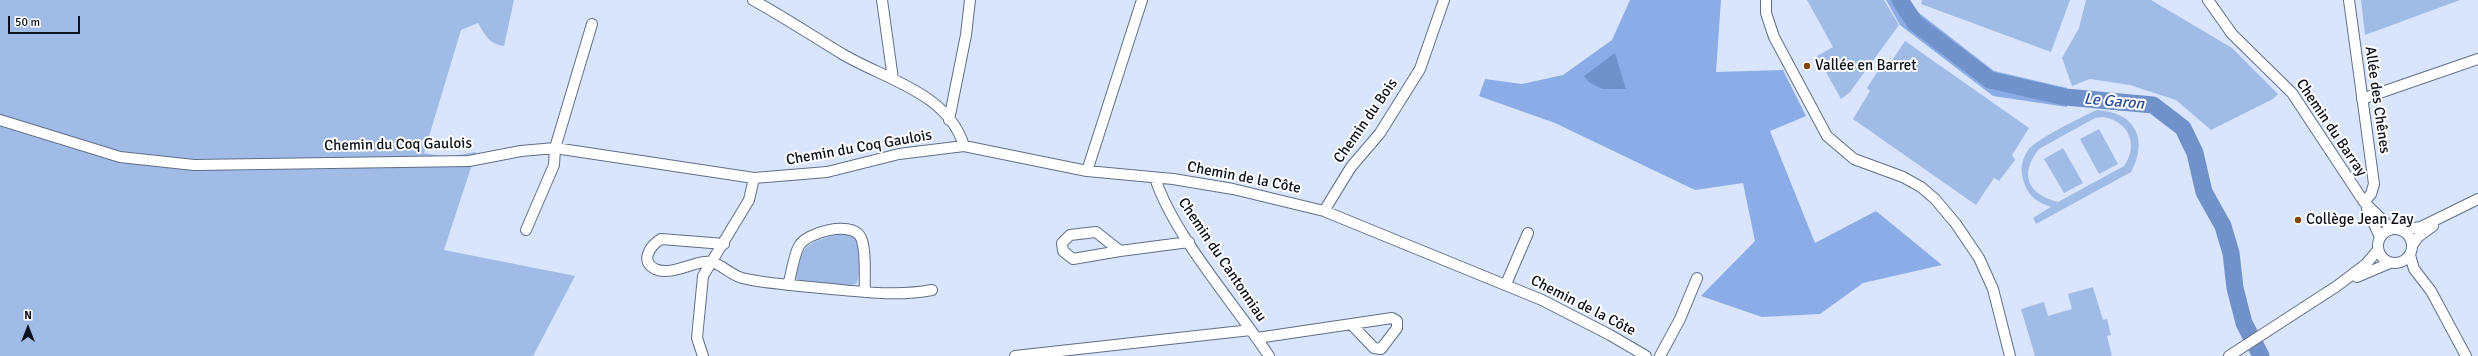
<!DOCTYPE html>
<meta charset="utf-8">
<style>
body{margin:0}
#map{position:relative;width:2478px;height:356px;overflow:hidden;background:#d8e5fd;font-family:Signika,sans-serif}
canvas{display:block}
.north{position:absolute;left:8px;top:308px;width:40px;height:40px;-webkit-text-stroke:3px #fff;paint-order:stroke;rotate:0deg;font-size:11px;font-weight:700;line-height:16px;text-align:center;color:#0c111b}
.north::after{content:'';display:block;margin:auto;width:14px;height:18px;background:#0c111b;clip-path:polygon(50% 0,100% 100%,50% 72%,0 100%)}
.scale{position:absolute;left:8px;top:16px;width:72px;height:18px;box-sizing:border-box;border:2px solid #0c111b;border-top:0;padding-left:5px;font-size:12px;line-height:14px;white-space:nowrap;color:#0c111b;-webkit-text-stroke:3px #fff;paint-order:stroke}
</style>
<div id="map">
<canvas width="2478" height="356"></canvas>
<div class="north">N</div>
<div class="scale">50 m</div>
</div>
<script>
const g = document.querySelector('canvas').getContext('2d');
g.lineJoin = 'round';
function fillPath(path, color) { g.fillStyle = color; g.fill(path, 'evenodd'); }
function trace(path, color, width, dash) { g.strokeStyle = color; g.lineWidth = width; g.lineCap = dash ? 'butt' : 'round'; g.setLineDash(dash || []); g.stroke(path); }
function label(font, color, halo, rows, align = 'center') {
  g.font = font + ' Signika,sans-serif'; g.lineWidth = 4; g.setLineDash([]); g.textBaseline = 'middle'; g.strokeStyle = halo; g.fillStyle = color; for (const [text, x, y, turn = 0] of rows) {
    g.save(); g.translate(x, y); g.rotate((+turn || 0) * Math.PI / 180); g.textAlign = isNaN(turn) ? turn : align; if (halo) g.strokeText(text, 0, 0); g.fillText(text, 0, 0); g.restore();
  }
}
const green = new Path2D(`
 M0,0H514L504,46C489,44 485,35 478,23L461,30L424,153L447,157L476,152L444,250L575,276L533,356H0Z
 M1807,0H1884L1899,25L1850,92L1841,99L1817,56L1833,47Z
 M1922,0H2070L2051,52L1921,4Z
 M2086,0H2151L2232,48L2278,94L2273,99L2211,130L2176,100L2130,85L2090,79L2072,86L2062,58L2079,28Z
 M2361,0H2460L2365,35Z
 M1905,41L2029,128L2012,155L2015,160L1999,181L1994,178L1976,205L1853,119L1870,91L1867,88L1881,66L1887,68Z
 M2097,110C2135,112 2149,139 2131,172L2036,224L2033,218L2051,207C2037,202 2027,196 2023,179C2020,169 2022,159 2028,150C2035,140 2083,116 2097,110ZM2103,117C2129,121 2139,145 2124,166L2058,202C2027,194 2019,174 2039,149L2095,118Z
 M2099,129L2118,164L2099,174L2080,139Z
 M2063,148L2083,183L2064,193L2044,159Z
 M840,234C845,234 851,233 855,237C861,244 861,275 857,283L850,286L801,282L796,278C796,246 813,240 840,234Z
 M2093,287L2103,320L2107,319L2111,335L2107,336L2112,356H2035L2021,309L2044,302L2048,316L2072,309L2068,294Z`);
const forest = new Path2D(`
 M1630,0H1721L1716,72L1783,70L1806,116L1770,131L1815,243L1876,211L1942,265L1863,283L1820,314L1762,317L1701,296L1755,241L1743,183L1695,190L1555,123L1479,96L1485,79L1522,84L1563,75L1612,40Z
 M1886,0H1909L1914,9L1994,71L2067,88V107L1993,96L1900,25Z`);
const water = new Path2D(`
 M1615,53L1626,89H1602L1589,82L1584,76Z`);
const river = new Path2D(`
 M1900,0L1915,23L1990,80L2065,97L2153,105L2183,128L2195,153L2204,192L2223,226L2231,253L2235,288L2244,323L2261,356`);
const minor = new Path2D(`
 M753,0C784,17 814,37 844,55C887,80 948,93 964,146
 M882,0L893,79
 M1766,0V13L1774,37L1827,136L1854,159L1903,177L1921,187L1935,199L1956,224L1979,258L1993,289L2010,356
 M2208,0L2232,34L2292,93L2364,202L2392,229
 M2349,0L2374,184L2371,194L2364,202
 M2362,99L2478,59
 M0,120L120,157L194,165L469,161L521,151L555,148L754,178L827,172L899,154L964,146L1087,171L1173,179L1233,189L1324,211L1542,300L1610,335L1646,356
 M949,120L966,35L970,0
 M1087,171L1142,0
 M1155,178C1174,236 1234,303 1269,356
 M2367,209L2380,237
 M1324,211L1351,167L1380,133L1420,69L1444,0
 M2378 246a17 17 0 1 1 34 0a17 17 0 1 1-34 0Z
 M526,230L554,165L555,148L592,24
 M2400,230L2421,227L2478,199
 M724,244L661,239C651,245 639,261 655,269C672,277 696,259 712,262C722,265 731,275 742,278C767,284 794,285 820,288C857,291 895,297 932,290
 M2413,244L2418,237L2433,226
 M1120,251L1073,259L1063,251L1062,243L1070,235L1096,232L1120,251L1189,242
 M2410,255L2414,269L2431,291L2466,356
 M2357,277L2390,263
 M1506,284L1528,233
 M788,285C792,273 793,257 799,246C807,232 850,221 860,236C867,247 864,278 865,292
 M1257,338L1392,318L1397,321V328L1381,349L1374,348L1352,325
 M703,356L697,338L703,276L749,200L754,178
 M1015,356L1251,330
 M1660,356L1680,319L1697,278
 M2229,356L2337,286L2366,264L2378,250`);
const markers = [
 [1807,66,4,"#844608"],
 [2298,220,4,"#844608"]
];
const poiNames = [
 ["Vallée en Barret",1815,66],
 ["Collège Jean Zay",2306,220]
];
const streetNames = [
 ["Allée des Chênes",2377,100,82],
 ["Chemin du Bois",1366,121,-55],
 ["Chemin du Barray",2331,128,56],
 ["Chemin du Coq Gaulois",398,145,-1],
 ["Chemin du Coq Gaulois",859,148,-10],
 ["Chemin de la Côte",1244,178,11],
 ["Chemin du Cantonniau",1222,260,56],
 ["Chemin de la Côte",1583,306,27]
];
const waterNames = [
 ["Le Garon",2114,102,5]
];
fillPath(green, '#a1bbe7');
fillPath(forest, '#8bace7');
fillPath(water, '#7191ca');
trace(river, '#7191ca', 17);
trace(minor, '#606f88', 12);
trace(minor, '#fff', 10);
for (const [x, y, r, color] of markers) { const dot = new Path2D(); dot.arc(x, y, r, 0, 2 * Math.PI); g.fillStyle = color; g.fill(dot); trace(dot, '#fff', 1.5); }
label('15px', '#0c111b', '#fff', poiNames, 'left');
label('15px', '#0c111b', '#fff', streetNames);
label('italic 16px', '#294e95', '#fff', waterNames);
</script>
